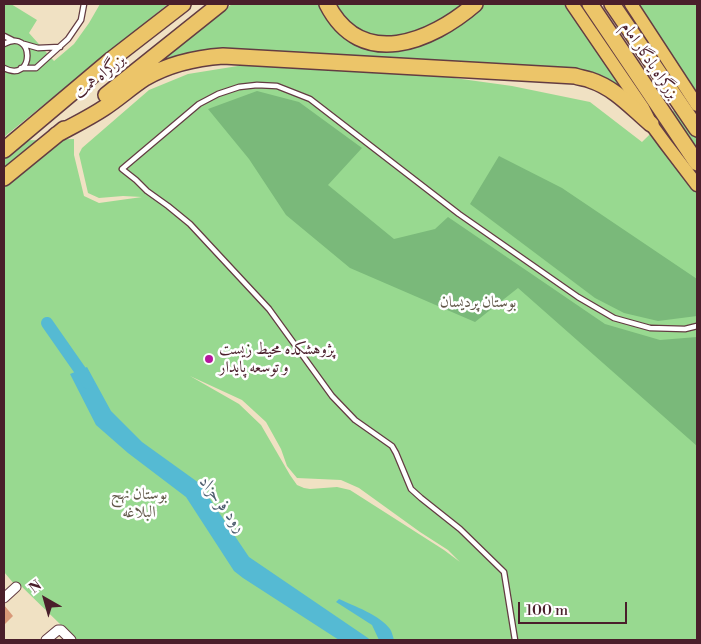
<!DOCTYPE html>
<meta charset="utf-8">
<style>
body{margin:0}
#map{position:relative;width:701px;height:644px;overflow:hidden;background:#f0e1c3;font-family:"Libre Bodoni",serif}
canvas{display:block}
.frame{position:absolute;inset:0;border:5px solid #4a1f2b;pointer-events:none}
.north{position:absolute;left:20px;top:574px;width:50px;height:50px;-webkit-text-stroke:4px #fff;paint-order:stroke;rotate:322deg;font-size:14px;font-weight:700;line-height:20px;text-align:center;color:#4a1f2b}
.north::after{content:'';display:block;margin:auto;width:18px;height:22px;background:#4a1f2b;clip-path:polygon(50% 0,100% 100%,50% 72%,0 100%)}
.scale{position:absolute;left:518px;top:602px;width:109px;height:22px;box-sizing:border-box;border:2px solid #4a1f2b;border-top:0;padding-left:6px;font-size:15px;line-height:18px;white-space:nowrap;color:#4a1f2b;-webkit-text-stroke:4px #fff;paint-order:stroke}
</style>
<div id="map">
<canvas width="701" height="644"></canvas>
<div class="frame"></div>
<div class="north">N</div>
<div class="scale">100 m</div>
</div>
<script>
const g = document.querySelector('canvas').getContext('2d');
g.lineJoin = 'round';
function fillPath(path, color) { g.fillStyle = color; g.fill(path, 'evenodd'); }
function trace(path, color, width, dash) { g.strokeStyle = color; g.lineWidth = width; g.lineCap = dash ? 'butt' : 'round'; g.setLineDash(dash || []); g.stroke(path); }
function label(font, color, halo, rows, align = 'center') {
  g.font = font + ' "Libre Bodoni",Amiri,serif'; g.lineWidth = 5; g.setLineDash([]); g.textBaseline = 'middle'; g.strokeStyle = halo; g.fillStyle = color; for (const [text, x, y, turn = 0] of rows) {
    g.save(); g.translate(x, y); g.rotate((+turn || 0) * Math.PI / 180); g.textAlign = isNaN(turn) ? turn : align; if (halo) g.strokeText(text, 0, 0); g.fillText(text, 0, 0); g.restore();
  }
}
const green = new Path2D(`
 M4,4H11L37,20L29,33L54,61L74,44L89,23L100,4H168L4,137Z
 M232,4H324L383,48L481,4H567L643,114L598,79L262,54L136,77Z
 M330,4H470L454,16L404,39L357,34Z
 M635,4H697V640H74L61,625L18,583L15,585L4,572V141L74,139V155L84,196L99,203L142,197L123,196L99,198L88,193L79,154L82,148L149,90L188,74L244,65L379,71L447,77L512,86L590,102L642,142L694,91ZM190,376L242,400L266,422L281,449L287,466L297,478L341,480L359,488L420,532L448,550L460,562L444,550L350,490L337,487L310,489L304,488L297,485L290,475L261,425L239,404Z`);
const forest = new Path2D(`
 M257,91L299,102L362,148L328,185L394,239L435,229L448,217L605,324L660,340L697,337V446L518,288L475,322L350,268L286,215L249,159L208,109Z
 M499,156L562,188L697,279V316L658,321L624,313L595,298L470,204Z`);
const water = new Path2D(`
 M87,367L111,411L142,442L199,483L249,557L368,638L370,640H339L243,578L234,571L186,497L128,453L96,425L70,374Z
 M339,599C354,606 380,615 390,629C392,632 393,637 394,640H379L372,625L336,602Z`);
const river = new Path2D(`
 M47,323L84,376L88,383`);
const building = new Path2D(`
 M4,605L13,616L4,625Z`);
const lane = new Path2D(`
 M4,36L12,40
 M4,44C35,27 35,84 4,68
 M24,44L38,48L60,47
 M21,68H36L68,39L81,20L84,4
 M515,640L504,572L460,529L421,498L411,489L396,453L392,446L355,420L332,396L269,309L190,224L168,206L147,191L136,180L122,169L199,104L218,94L239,87L257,85L277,86L310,99L459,214L578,297L614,318L650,328L685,329L697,326`);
const street = new Path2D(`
 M4,598L16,587
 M46,640L58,630H61L71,640`);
const primary = new Path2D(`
 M572,4L643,108L651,124L665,143L697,185
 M631,4L697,105`);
const highway = new Path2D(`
 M327,4C361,71 431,42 475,4
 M590,4L697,163
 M612,4L697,129
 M106,95L220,4
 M56,135C72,126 89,118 104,108C118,99 131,87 145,78C169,64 195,58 223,56L575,76C580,78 585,78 590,80C615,88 632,108 651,124
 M4,150L112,59L183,4
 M4,178L64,129`);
const markers = [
 [209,359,5,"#b5179e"]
];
const streetNames = [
 ["بزرگراه یادگار امام",649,61,56],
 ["بزرگراه همت",100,77,-39]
];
const parkNames = [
 ["بوستان پردیسان",478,303],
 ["بوستان نهج",139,495],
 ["البلاغه",139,513]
];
const poiNames = [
 ["پژوهشکده محیط زیست",219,350],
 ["و توسعه پایدار",219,368]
];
const waterNames = [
 ["رود فرحزاد",222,505,53]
];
fillPath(green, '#98d990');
fillPath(forest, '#7ab97a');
fillPath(water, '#55bad3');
trace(river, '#55bad3', 12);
fillPath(building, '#d89979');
trace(lane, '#633c42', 7);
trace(street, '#633c42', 11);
trace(primary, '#633c42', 15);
trace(highway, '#633c42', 18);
trace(lane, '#fff', 4.5);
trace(street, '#fff', 9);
trace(primary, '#ecc569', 12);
trace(highway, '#ecc569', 15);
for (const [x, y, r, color] of markers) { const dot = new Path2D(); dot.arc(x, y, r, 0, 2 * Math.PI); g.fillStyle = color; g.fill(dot); trace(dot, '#fff', 2); }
label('16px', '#4a1f2b', '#fff', streetNames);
label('16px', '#615749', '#fff', parkNames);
label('16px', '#4a1f2b', '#fff', poiNames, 'left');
label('italic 18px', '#4e5d6e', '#fff', waterNames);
</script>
